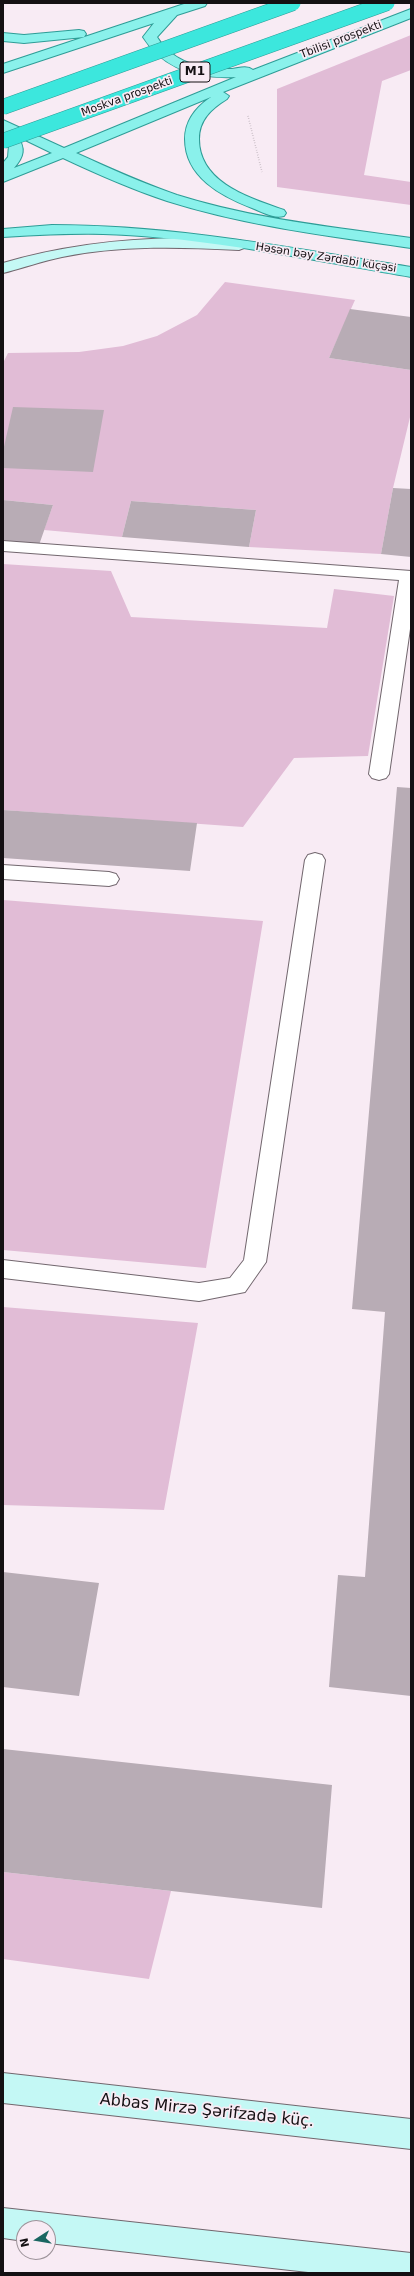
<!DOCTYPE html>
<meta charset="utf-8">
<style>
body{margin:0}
#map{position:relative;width:414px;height:2276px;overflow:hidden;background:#f8ebf4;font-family:"DejaVu Sans",sans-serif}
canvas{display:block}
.frame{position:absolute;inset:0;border:4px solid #141013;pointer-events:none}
.north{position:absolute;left:16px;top:2220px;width:40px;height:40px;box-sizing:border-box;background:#f8ebf4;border:1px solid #9d939a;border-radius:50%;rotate:258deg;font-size:11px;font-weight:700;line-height:16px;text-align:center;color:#141013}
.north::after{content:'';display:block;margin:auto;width:14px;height:18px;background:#1a6661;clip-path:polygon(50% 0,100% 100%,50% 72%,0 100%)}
</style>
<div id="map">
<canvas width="414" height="2276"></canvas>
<div class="frame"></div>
<div class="north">N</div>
</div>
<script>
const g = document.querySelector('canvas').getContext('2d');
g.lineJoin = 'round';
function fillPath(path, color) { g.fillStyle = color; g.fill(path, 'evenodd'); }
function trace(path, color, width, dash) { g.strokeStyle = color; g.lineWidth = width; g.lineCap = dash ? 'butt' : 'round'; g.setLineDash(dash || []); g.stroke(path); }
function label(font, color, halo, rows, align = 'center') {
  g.font = font + ' "DejaVu Sans",sans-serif'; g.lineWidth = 3.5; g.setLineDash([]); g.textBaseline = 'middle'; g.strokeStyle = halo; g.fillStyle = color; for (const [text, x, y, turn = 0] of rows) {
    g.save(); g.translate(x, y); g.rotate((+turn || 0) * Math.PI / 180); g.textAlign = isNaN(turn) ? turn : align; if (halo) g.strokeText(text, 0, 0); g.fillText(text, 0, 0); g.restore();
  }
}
const green = new Path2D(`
 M411,35V70L382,81L364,175L411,182V205L277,187V89Z
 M225,282L355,300L329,358L411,370V413L393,488L381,554L249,547L256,510L131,501L122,537L44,530L53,505L3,500V363L8,353L79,352L123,346L157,336L197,315Z
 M3,564L111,571L131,617L327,628L334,589L394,596L368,756L294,758L243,827L3,810Z
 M3,900L263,921L206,1268L3,1250Z
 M3,1307L198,1323L164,1510L3,1505Z
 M3,1872L171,1891L149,1979L3,1959Z`);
const building = new Path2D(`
 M350,309L411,317V370L329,358Z
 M13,407L104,410L93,472L3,468V451Z
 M393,488L411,489V557L381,554Z
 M3,500L53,505L39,545L3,541Z
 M131,501L256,510L249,547L122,537Z
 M397,787L411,788V1696L329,1687L338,1575L365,1577L385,1312L352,1309Z
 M3,810L197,823L190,871L3,858Z
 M3,1572L99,1583L79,1696L3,1687Z
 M3,1749L332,1785L322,1908L3,1872Z`);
const path = new Path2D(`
 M248,116L262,172`);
const lane = new Path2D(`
 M3,541L411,571V622L389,774L386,778L379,780L372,778L369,774L399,580L3,551Z
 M315,853L322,855L325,860L266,1262L245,1292L199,1301L3,1278V1260L199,1283L230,1278L244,1260L305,860L308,855Z
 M3,865L109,872L116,874L119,879L116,884L109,886L3,879Z`);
const secondary = new Path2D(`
 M178,238L239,240L244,242L247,245L244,248L239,250C180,247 121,245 62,257C42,261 23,268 3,273V263C61,246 118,239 178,238Z
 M3,2073L411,2119V2149L3,2103Z
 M3,2208L411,2253V2273H317L48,2243V2228H24V2241L3,2238Z`);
const primary = new Path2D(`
 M187,3H207L205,6L177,15L157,37C173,63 203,70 232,69C239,68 247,65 253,70L411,9V18L223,92L229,96L227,99C211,109 199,120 199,139C199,183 250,198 284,210L286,213L284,216C274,219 262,212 252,208C221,196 185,177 185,139C185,121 196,107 211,97L76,153C109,168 142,183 177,195C253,219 333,227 411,238V248C329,236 246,226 167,201C131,189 97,174 63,158L3,182V163L8,157L9,145L3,137V120L64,148L236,77C198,79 164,70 143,37L154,23L3,73V64ZM17,136L19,137L52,153L14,168C24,157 26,148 17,136Z
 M79,30L84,31L86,34L84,37L24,43L3,41V33L24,35Z
 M52,225C174,225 292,248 411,267V277C309,260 206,237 103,234C69,233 36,235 3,237V229Z`);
const highwayBridge = new Path2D(`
 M3,107L293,3
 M3,141L387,3`);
const farStreetnames = [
 ["Tbilisi prospekti",341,40,-21],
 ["Moskva prospekti",127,97,-20],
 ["Həsən bəy Zərdabi küçəsi",326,258,9]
];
const shields = [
 [195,72,30]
];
const shieldNames = [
 ["M1",195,72]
];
const nearStreetnames = [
 ["Abbas Mirzə Şərifzadə küç.",207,2111,6]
];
fillPath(green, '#e1bcd6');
fillPath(building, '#b8acb5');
trace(lane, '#72676e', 2);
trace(secondary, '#72676e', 2);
trace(primary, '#2e9c96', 2);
trace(path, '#aea4ab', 1.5, [0.5, 2]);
fillPath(lane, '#fff');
fillPath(secondary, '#c4f8f5');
fillPath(primary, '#8af1eb');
trace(highwayBridge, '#2e9c96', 16, []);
trace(highwayBridge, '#3ce7dd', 15);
label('11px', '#141013', '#f8ebf4', farStreetnames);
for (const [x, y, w] of shields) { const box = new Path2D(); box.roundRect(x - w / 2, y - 10, w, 20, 3); g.fillStyle = '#f8ebf4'; g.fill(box); trace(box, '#141013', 1); }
label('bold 12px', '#141013', null, shieldNames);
label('16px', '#141013', '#f8ebf4', nearStreetnames);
</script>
